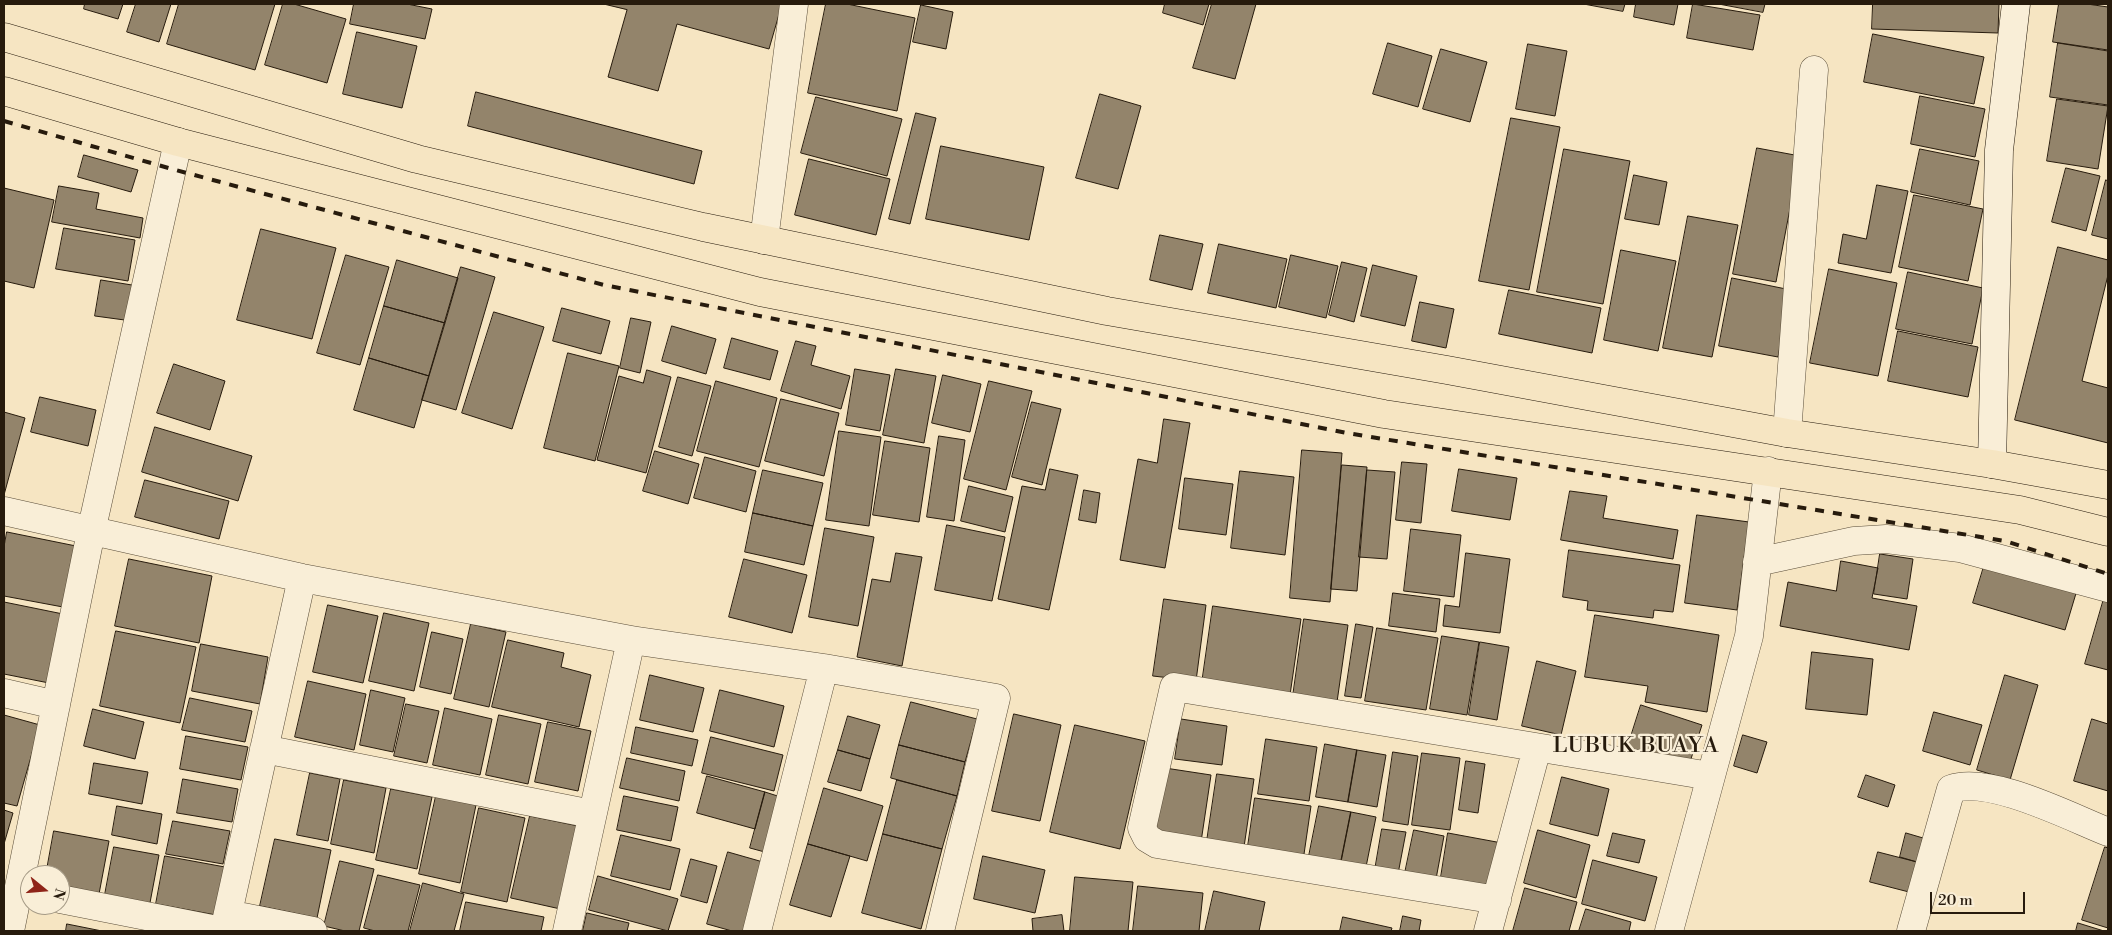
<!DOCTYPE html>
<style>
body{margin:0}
#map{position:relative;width:2112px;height:935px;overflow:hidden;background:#f6e5c2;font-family:"Libre Bodoni",serif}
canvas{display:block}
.frame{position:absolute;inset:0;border:5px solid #271b0d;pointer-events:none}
.north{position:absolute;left:20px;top:865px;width:50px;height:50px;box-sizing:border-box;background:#f9eed7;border:1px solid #a59a86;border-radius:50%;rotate:107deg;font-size:14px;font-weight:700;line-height:20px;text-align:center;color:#271b0d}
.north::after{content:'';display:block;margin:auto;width:18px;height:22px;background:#8f2418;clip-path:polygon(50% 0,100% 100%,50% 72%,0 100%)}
.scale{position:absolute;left:1930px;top:892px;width:95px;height:22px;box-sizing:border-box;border:2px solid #271b0d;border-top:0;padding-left:6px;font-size:15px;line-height:18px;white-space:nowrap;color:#271b0d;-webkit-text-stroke:4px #f9eed7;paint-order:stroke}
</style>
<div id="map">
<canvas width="2112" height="935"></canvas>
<div class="frame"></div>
<div class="north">N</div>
<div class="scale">20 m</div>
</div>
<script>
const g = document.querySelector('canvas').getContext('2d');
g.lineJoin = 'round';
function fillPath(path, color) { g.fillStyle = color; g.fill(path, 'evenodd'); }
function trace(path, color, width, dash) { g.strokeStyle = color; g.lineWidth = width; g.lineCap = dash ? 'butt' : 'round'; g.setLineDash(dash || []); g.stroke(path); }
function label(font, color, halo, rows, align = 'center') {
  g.font = font + ' "Libre Bodoni",serif'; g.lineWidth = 4.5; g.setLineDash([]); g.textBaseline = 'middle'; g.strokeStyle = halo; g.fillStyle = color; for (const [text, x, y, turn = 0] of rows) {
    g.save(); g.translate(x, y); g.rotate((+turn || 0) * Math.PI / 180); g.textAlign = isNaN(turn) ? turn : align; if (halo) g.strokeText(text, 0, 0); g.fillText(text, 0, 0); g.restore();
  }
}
const building = new Path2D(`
 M85,4H123L118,19L84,9Z
 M136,4H171L159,42L127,32Z
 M179,4H275L255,70L167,44Z
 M283,4H294L346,19L327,83L265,65Z
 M354,4H407L432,9L425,39L350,24Z
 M604,4H782L769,49L677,24L658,91L608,77L627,10Z
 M826,4H847L915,18L897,111L808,93Z
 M1165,4H1209L1203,25L1163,13Z
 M1212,4H1256L1235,79L1193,68Z
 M1584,4H1625L1623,11Z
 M1636,4H1678L1674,25L1634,17Z
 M1693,4L1760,15L1753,50L1687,38Z
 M1719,4H1765L1763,12Z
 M1873,4H1999L1998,33L1872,29Z
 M2059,4H2087L2108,7V50L2053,42Z
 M921,5L953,12L946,49L913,42Z
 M357,32L417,46L402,108L343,94Z
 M1873,34L1984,57L1974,104L1864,82Z
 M1388,43L1432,56L1418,107L1373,94Z
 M2058,43L2108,51V105L2050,97Z
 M1528,44L1567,51L1555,116L1516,109Z
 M1441,49L1487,62L1470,122L1423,109Z
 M476,92L702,151L694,184L468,126Z
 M1100,94L1141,106L1118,189L1076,178Z
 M1920,96L1985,109L1975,157L1911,144Z
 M816,97L902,119L887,176L801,153Z
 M2057,99L2108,106L2098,169L2047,161Z
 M916,113L936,118L910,224L889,219Z
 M1511,118L1560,127L1529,290L1479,281Z
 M941,146L1044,167L1029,240L926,219Z
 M1757,148L1800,156L1776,282L1733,274Z
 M1564,149L1630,161L1603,304L1537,292Z
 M1920,149L1979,161L1970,205L1911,192Z
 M84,155L138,170L131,192L78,177Z
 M809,159L890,179L876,235L795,215Z
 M2066,168L2100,176L2086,231L2052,222Z
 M1634,175L1667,182L1659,225L1625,219Z
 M2106,180L2108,181V239L2092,235Z
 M1877,185L1908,191L1891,273L1838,263L1843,234L1866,239Z
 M59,186L99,193L96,209L143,218L140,238L52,222Z
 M4,188L54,200L34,288L4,281Z
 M1914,195L1983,209L1968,281L1899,267Z
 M1688,216L1738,225L1712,357L1663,348Z
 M64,228L135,240L128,281L56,269Z
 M261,229L336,248L312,339L237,320Z
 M1160,235L1203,244L1192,290L1150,280Z
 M1219,244L1287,259L1276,308L1208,293Z
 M2058,247L2108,260V275L2082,381L2108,388V443L2015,420Z
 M1621,250L1676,261L1658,351L1604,340Z
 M346,255L389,267L360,365L317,353Z
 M1291,255L1338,266L1326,318L1279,307Z
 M397,260L458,278L445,323L384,306Z
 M1342,262L1367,268L1354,322L1329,315Z
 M1373,265L1417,276L1405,326L1361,316Z
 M461,267L495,277L456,410L422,400Z
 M1829,269L1897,283L1878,376L1810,363Z
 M1908,272L1983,288L1972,344L1896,329Z
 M1732,278L1791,290L1778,357L1719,346Z
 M101,280L138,286L132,321L95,316Z
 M1509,290L1601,308L1592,353L1499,334Z
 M1420,302L1454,309L1446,348L1412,341Z
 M384,306L445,323L429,376L369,358Z
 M562,308L610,321L601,354L553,341Z
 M494,312L544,327L512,429L462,413Z
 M631,318L651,322L640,373L620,368Z
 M672,326L716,339L706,374L662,361Z
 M1898,331L1978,347L1968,397L1888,381Z
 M732,338L778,351L770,380L724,368Z
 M796,341L816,346L811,365L850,376L841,409L781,391Z
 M568,353L619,366L595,461L544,448Z
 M369,358L429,376L414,428L354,410Z
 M174,364L225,381L210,430L157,413Z
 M855,369L890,375L880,431L846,425Z
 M896,369L936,376L924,443L883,435Z
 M647,370L671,377L646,473L597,460L619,376L643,383Z
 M943,375L981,384L970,432L932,423Z
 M678,377L711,386L692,456L659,447Z
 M716,381L777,398L759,467L697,451Z
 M989,381L1032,391L1006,490L964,479Z
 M40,397L96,410L88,446L31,432Z
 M781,399L839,413L824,476L765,461Z
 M1032,402L1061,409L1042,485L1012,477Z
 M4,412L25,418L4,495Z
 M1164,419L1190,423L1165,568L1120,560L1138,459L1157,463Z
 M155,427L252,456L238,501L142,472Z
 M839,431L881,437L869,526L826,520Z
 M939,436L965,440L954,521L927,517Z
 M885,441L930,448L919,522L873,515Z
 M1302,450L1342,453L1330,602L1290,598Z
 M655,451L699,464L688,504L643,491Z
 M705,457L756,471L746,512L694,498Z
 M1402,462L1427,464L1421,523L1396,520Z
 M1342,465L1367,467L1357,591L1331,589Z
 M1050,469L1078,475L1049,610L998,599L1022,486L1045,490Z
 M1459,469L1517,478L1510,520L1452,511Z
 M763,470L823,483L813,526L753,513Z
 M1367,470L1395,472L1387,559L1359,557Z
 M1240,471L1294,477L1285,555L1231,548Z
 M1185,478L1233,484L1226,535L1179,529Z
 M145,480L229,501L219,539L135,517Z
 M969,486L1013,497L1005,532L961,521Z
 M1084,490L1100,493L1096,523L1079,520Z
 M1570,491L1607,496L1603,518L1678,530L1673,559L1561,540Z
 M753,513L813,526L804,565L745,552Z
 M1697,515L1749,522L1737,610L1685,603Z
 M947,525L1005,537L992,601L935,590Z
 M825,528L874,537L858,626L809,617Z
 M1411,529L1461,535L1454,597L1404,591Z
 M7,532L76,546L63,607L4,596V547Z
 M1569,550L1680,565L1673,612L1654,610L1653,618L1587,610L1588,601L1563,597Z
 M896,553L922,557L902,666L857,657L872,579L890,582Z
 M1466,553L1510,559L1500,633L1443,626L1445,605L1459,607Z
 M1880,554L1913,559L1907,599L1874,594Z
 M129,559L212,576L199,643L115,626Z
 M744,559L807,575L792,633L729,617Z
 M1841,561L1878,568L1872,598L1917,606L1909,650L1780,626L1788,582L1836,591Z
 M1985,563L2077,590L2065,630L1973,603Z
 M1393,593L1440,599L1436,632L1389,626Z
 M2105,595H2108V670L2085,664Z
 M1164,599L1206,605L1196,681L1153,676Z
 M4,602L63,614L49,683L4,674Z
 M328,605L378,616L363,683L313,672Z
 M1213,606L1301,619L1290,695L1202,683Z
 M384,613L429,623L414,691L369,681Z
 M1595,615L1719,635L1707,712L1645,702L1648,686L1585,677Z
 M1304,619L1348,625L1337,702L1293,696Z
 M471,624L506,632L489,707L454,699Z
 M1356,624L1373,627L1361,698L1345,696Z
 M1377,628L1438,638L1426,710L1365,701Z
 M116,631L196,647L180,723L100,706Z
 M432,632L463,639L451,694L420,687Z
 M1442,636L1479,642L1467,715L1430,709Z
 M508,640L564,653L561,667L591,675L579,727L492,707Z
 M1480,642L1509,647L1497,720L1469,715Z
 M201,644L268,657L260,704L192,691Z
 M1812,652L1873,659L1867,715L1806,709Z
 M1537,661L1576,671L1561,735L1522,726Z
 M650,675L704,688L693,732L640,720Z
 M2005,675L2038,685L2010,780L1977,770Z
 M308,681L366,694L354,750L295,737Z
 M371,690L405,698L393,752L360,745Z
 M720,690L784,706L774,747L710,731Z
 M190,698L252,711L245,742L182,730Z
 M911,702L977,719L965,762L899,745Z
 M406,704L439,711L427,763L394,756Z
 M1641,705L1702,725L1688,768L1627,749Z
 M445,708L492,719L480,775L433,765Z
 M93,709L144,722L135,759L84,746Z
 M1934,712L1982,725L1970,765L1923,751Z
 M1014,714L1061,725L1040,821L992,811Z
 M4,715L40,725L17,806L4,803Z
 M499,715L541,724L528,784L486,775Z
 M848,716L880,725L870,759L838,750Z
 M1181,719L1227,726L1222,765L1175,759Z
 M2092,719L2108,724V791L2074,781Z
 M548,722L591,731L578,791L535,782Z
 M1075,725L1145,741L1120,849L1050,832Z
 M636,727L698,740L692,766L631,753Z
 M1743,735L1767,742L1757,773L1734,766Z
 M186,736L248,747L241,780L180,769Z
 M711,737L783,755L774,791L702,773Z
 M1266,739L1317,747L1309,801L1258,794Z
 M1325,744L1357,750L1348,802L1316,797Z
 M899,745L965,762L957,796L891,778Z
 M838,750L870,759L861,791L828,782Z
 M1357,750L1386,755L1377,807L1348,802Z
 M1393,752L1418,756L1408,825L1383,821Z
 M1422,753L1460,758L1450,830L1412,825Z
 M627,758L685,771L679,801L620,788Z
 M1466,761L1485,764L1478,813L1459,810Z
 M94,763L148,772L142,804L89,794Z
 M1165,768L1211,775L1201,842L1155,835Z
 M310,773L340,779L328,841L297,835Z
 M1217,774L1254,779L1244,847L1207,841Z
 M1866,775L1895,785L1888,807L1858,797Z
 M707,776L765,792L755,829L697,813Z
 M1562,777L1609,789L1598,836L1550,824Z
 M183,779L238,789L232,822L177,813Z
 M344,780L386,788L374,853L331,844Z
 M897,780L957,796L942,849L883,834Z
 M824,788L883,806L867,861L808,844Z
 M391,789L432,797L417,869L376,860Z
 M765,792L787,799L772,854L750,848Z
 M436,796L476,805L460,883L419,874Z
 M624,796L678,807L671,841L617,830Z
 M1255,798L1311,806L1303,861L1247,853Z
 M117,806L162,814L157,844L112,835Z
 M1319,806L1351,812L1341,862L1309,856Z
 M479,808L525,818L507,902L461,892Z
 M4,810L13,813L4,844Z
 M1351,812L1376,817L1366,867L1341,862Z
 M530,816L583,827L565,910L511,898Z
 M173,821L230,831L223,864L166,854Z
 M1382,829L1406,832L1398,874L1375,870Z
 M1414,830L1444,836L1436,879L1405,873Z
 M1538,830L1590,845L1576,898L1524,883Z
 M54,831L109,841L99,894L60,886V875H46Z
 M1448,833L1502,843L1495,887L1441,877Z
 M1613,833L1645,840L1639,863L1607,856Z
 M1906,833L1923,838L1917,862L1900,857Z
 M883,834L942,849L921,929L862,913Z
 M621,835L680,849L670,890L611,876Z
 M275,839L331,850L317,918L260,906Z
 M808,844L850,856L831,917L790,905Z
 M114,847L159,855L149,908L104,900Z
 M2105,847L2108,848V928L2082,920Z
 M728,852L770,864L750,931H732L707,924Z
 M1878,852L1917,862L1909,892L1870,882Z
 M165,856L225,867L216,915L156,904Z
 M983,856L1045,870L1035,913L974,899Z
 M691,859L717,866L707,903L681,896Z
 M1593,860L1657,877L1645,921L1582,904Z
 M340,861L374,869L359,931H345L324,926Z
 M378,875L420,885L408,931H375L364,928Z
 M598,876L678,899L668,931L589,910Z
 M1075,877L1133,882L1128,931H1070Z
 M423,883L464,894L454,931H410Z
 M1138,886L1203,893L1199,931H1133Z
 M1525,888L1577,902L1569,931H1513Z
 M1214,891L1265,902L1259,931H1205Z
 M466,902L544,917L541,931H460Z
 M1586,909L1631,922L1629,931H1579Z
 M587,913L629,923L627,931H583Z
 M1062,915L1064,931H1033L1032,919Z
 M1403,916L1421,920L1419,931H1400Z
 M1343,917L1392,928L1391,931H1340Z
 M2078,923L2104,931H2076Z
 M67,924L102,931H66Z`);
const street = new Path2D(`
 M764,240L794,4
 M1787,433L1814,70
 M4,511L302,578L631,640L824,668L996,698L940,931
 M1757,562L1854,541L1886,539L1960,548L2108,588
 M4,693L56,705
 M264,749L592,814
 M60,899L222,931
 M1497,900L1157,844L1147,838L1142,828L1174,687L1710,776
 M228,914L313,931
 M10,931L91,532L178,142
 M224,931L302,578
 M567,931L631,640
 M757,931L824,668
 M1488,931L1537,748
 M1669,931L1749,636L1768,471
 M1911,931L1951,789C1989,775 2070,817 2108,832`);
const secondary = new Path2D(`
 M1992,464L1999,150L2016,4`);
const highway = new Path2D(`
 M4,37L417,159L703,227L1107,311L1447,370L1787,433L1992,464L2108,485
 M4,91L178,142L760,292L1384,414L2020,510L2108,532`);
const rail = new Path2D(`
 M4,121L172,169L604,285L1347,433L2005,541L2108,574`);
const quarterNames = [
 ["LUBUK BUAYA",1636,747]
];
fillPath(building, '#93846b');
trace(building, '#271b0d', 1);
trace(street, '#5b4e3a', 29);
trace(secondary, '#271b0d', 29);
trace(highway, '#271b0d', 29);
trace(street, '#f9eed7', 28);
trace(secondary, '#f9eed7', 28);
trace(highway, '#f6e5c2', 28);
trace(rail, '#271b0d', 4, [9, 9]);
g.letterSpacing = '1px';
label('22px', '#271b0d', '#f9eed7', quarterNames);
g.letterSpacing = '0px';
</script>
